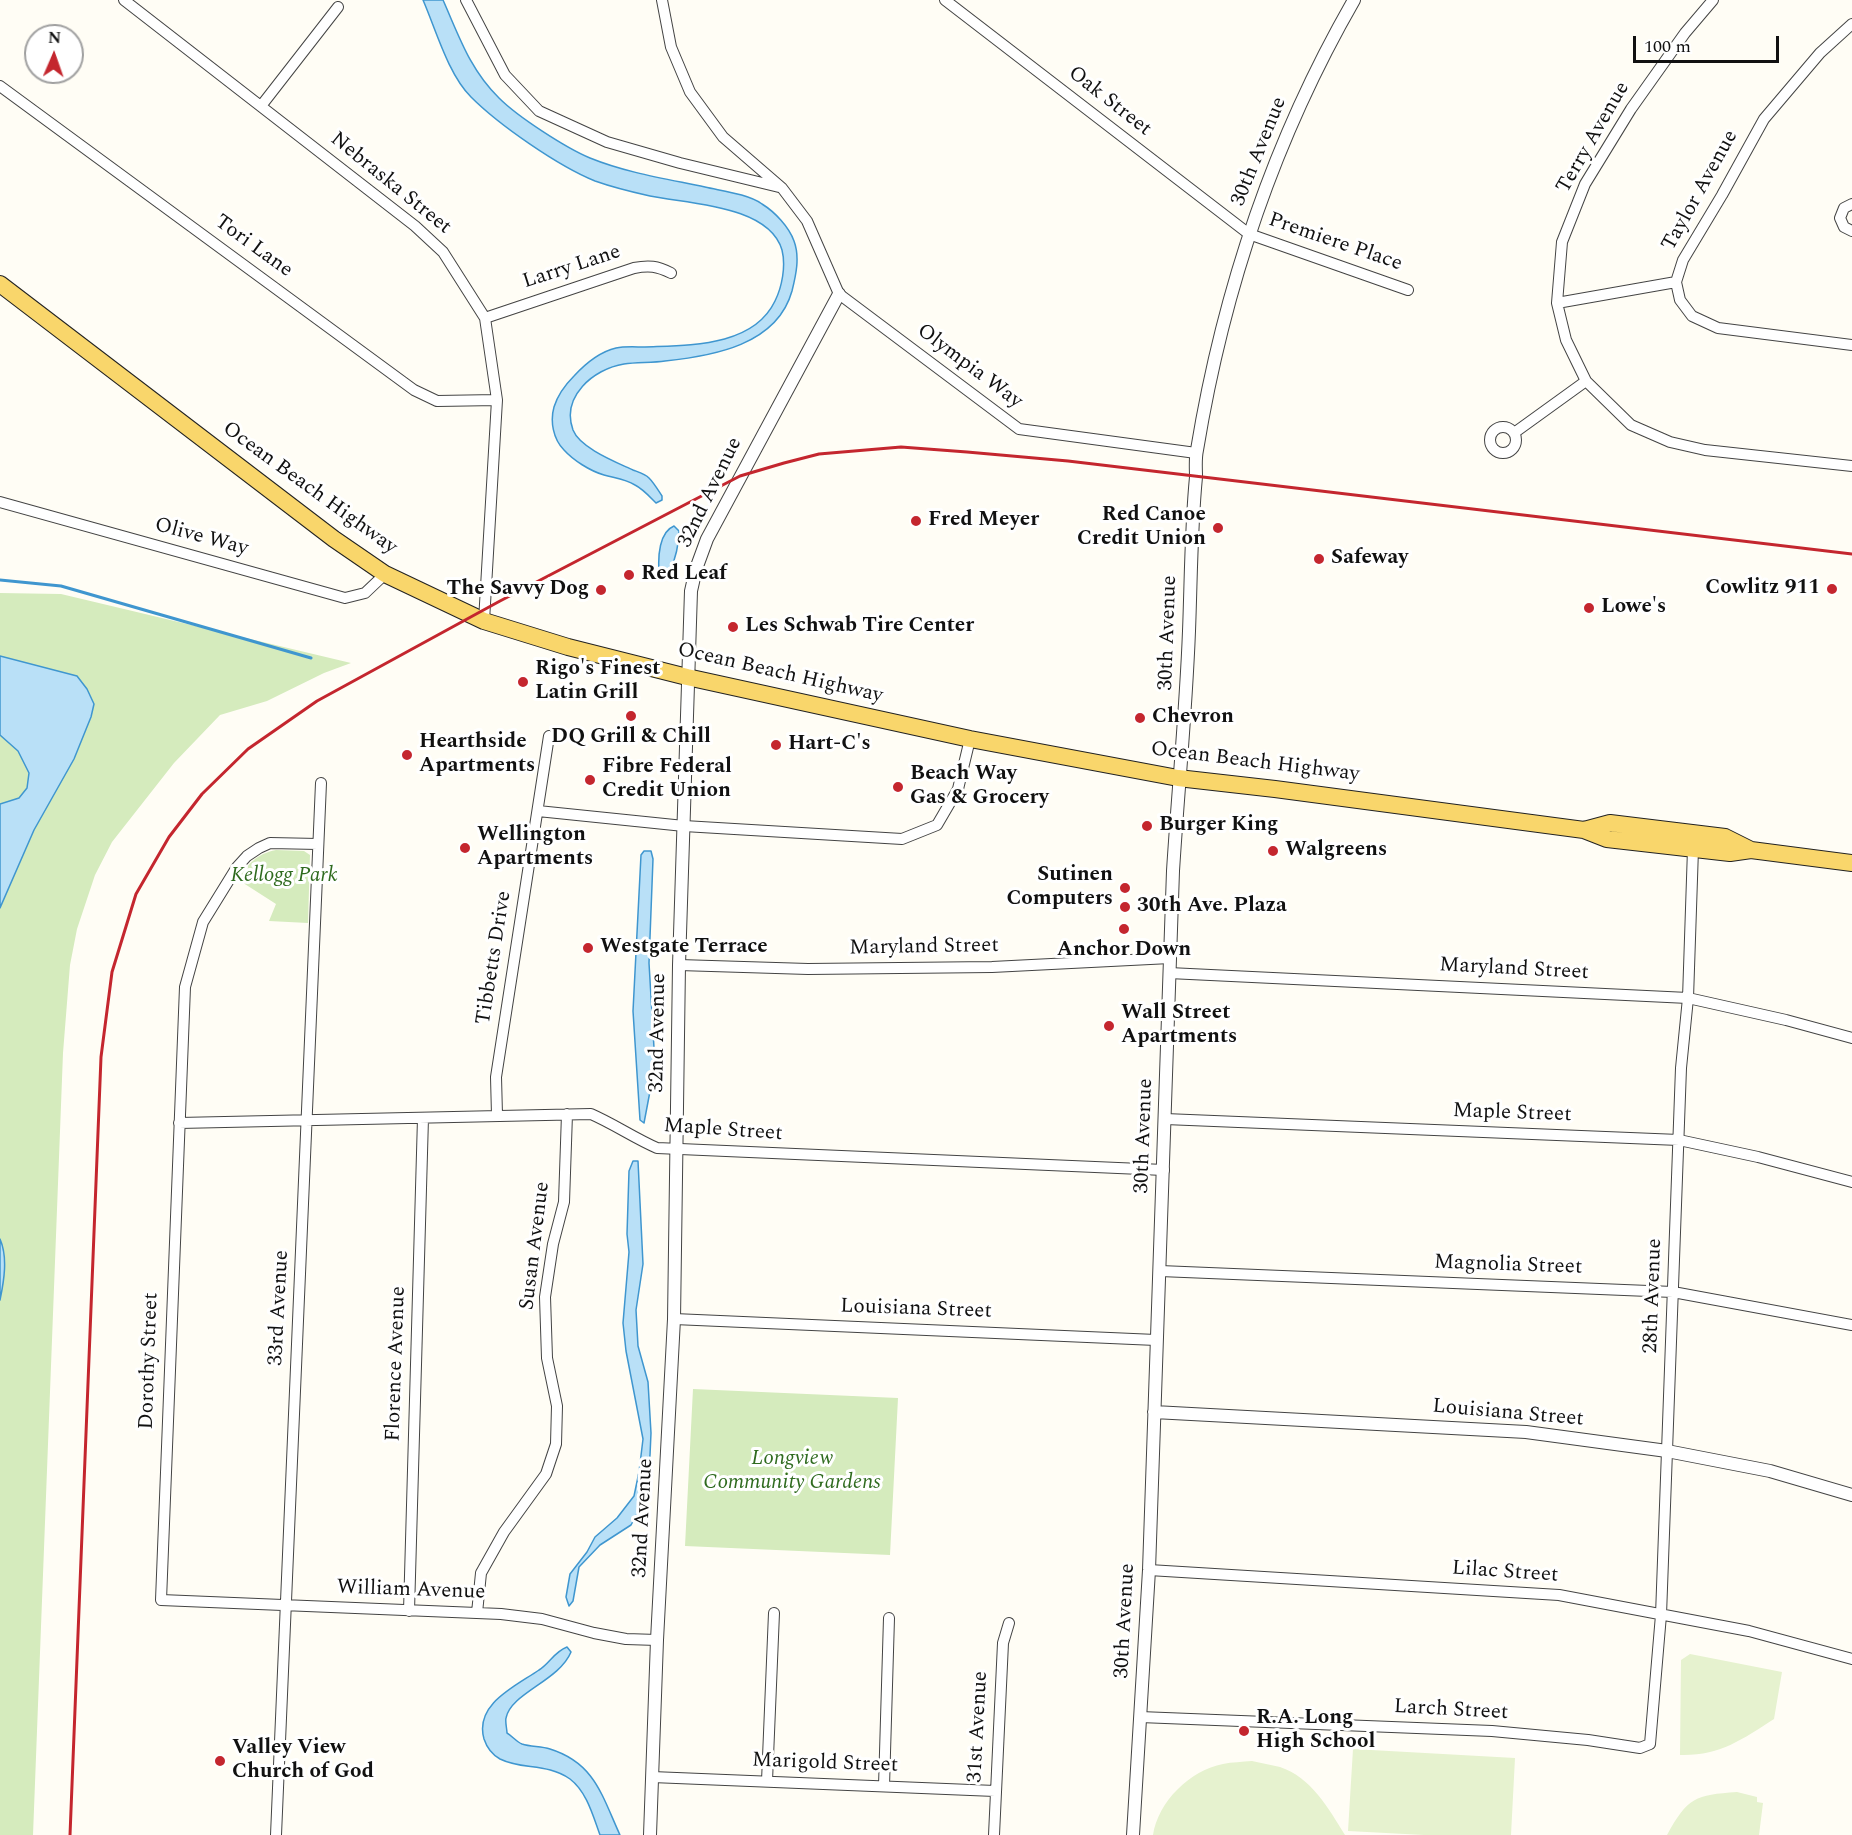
<!DOCTYPE html>
<style>
body{margin:0}
#map{position:relative;width:1852px;height:1835px;overflow:hidden;background:#fffdf5;font-family:Spectral,serif}
canvas{display:block}
.north{position:absolute;left:24px;top:24px;width:60px;height:60px;box-sizing:border-box;background:#fff;border:2px solid #a0a0a0;border-radius:50%;rotate:2deg;font-size:16px;font-weight:700;line-height:24px;text-align:center;color:#111}
.north::after{content:'';display:block;margin:auto;width:21px;height:27px;background:#c4262e;clip-path:polygon(50% 0,100% 100%,50% 72%,0 100%)}
.scale{position:absolute;left:1633px;top:36px;width:146px;height:27px;box-sizing:border-box;border:3px solid #111;border-top:0;padding-left:8px;font-size:18px;line-height:21px;white-space:nowrap;color:#111;-webkit-text-stroke:4px #fff;paint-order:stroke}
</style>
<div id="map">
<canvas width="1852" height="1835"></canvas>
<div class="north">N</div>
<div class="scale">100 m</div>
</div>
<script>
const g = document.querySelector('canvas').getContext('2d');
g.lineJoin = 'round';
function fillPath(path, color) { g.fillStyle = color; g.fill(path, 'evenodd'); }
function trace(path, color, width, dash) { g.strokeStyle = color; g.lineWidth = width; g.lineCap = dash ? 'butt' : 'round'; g.setLineDash(dash || []); g.stroke(path); }
function label(font, color, halo, rows, align = 'center') {
  g.font = font + ' Spectral,serif'; g.lineWidth = 6; g.setLineDash([]); g.textBaseline = 'middle'; g.strokeStyle = halo; g.fillStyle = color; for (const [text, x, y, turn = 0] of rows) {
    g.save(); g.translate(x, y); g.rotate((+turn || 0) * Math.PI / 180); g.textAlign = isNaN(turn) ? turn : align; if (halo) g.strokeText(text, 0, 0); g.fillText(text, 0, 0); g.restore();
  }
}
const green = new Path2D(`
 M0,593L61,594L351,663L324,673L267,701L220,715L174,763L112,842L95,875L77,929L70,965L63,1053L33,1835H0Z
 M276,850L304,851L310,855L308,923L269,921L276,904L237,879C249,864 256,854 276,850Z
 M693,1389L898,1398L890,1555L685,1546Z`);
const pitch = new Path2D(`
 M1690,1654L1782,1672L1774,1719C1741,1740 1720,1756 1680,1755L1681,1660Z
 M1353,1749L1515,1758L1511,1835H1424L1348,1831Z
 M1252,1761C1261,1763 1271,1765 1280,1767C1311,1777 1329,1809 1345,1835H1153C1158,1802 1190,1770 1223,1764C1232,1762 1242,1762 1252,1761Z
 M1737,1792L1757,1797V1802L1763,1803L1759,1835H1667C1688,1797 1695,1795 1737,1792Z`);
const water = new Path2D(`
 M423,0H443C459,36 470,70 499,98C518,117 566,148 590,158C627,173 667,179 705,187C722,191 748,194 762,204C775,212 789,227 794,241C800,257 796,275 792,291C777,345 713,356 665,361C652,363 637,362 624,364C593,369 561,397 573,430C580,448 616,462 633,470C638,472 645,474 649,478C654,483 658,490 662,496V500L656,503C650,497 643,489 635,485C625,479 614,478 604,475C590,471 573,460 564,450C553,439 550,421 554,407C558,394 565,385 574,376C586,363 599,352 616,348C625,346 636,347 645,347C689,345 753,347 775,301C782,287 786,266 782,250C769,205 688,204 650,196C632,192 612,187 595,181C558,166 499,125 471,97C448,74 436,30 423,0Z
 M674,526L679,531C679,546 675,560 669,574L664,575L659,571C658,557 659,532 674,526Z
 M0,656L77,676L87,689L94,704L91,717L74,759L34,830L0,908V804L19,798L27,788L29,773L18,751L0,735Z
 M644,851H651L653,859L649,963L655,1065L644,1123L640,1120L633,1011L641,855Z
 M633,1161H638L643,1264L636,1310L638,1346L648,1382L651,1433L650,1455L642,1499L636,1516L631,1525L600,1545L579,1567L573,1601L569,1606L566,1597L570,1574L587,1552L595,1537L617,1518L634,1496L639,1472L643,1439L626,1351L623,1323L629,1252L627,1234L629,1171Z
 M0,1239C8,1257 4,1281 0,1300Z
 M567,1647L571,1652C559,1681 511,1693 506,1718C505,1722 507,1729 507,1733C512,1736 517,1742 522,1744C531,1747 541,1746 550,1749C595,1763 602,1796 620,1835H600C593,1816 587,1792 570,1779C547,1763 522,1770 500,1759C491,1754 487,1748 484,1739C474,1704 516,1686 539,1670C550,1663 554,1652 567,1647Z`);
const stream = new Path2D(`
 M0,580L61,586L311,658`);
const minor = new Path2D(`
 M124,0L415,226L443,252L485,318L497,400L484,621
 M466,0L505,75L539,111L607,142L680,163L779,187
 M662,0L671,47L690,92L723,137L782,188L807,221L839,294L1019,429L1196,453
 M945,0L1249,234L1408,290
 M1713,0L1685,33L1631,109L1585,184L1562,242L1557,303L1566,340L1586,381L1631,425L1670,442L1705,450L1852,466
 M1852,24L1820,53L1764,119L1722,195L1683,260L1676,282L1680,300L1692,316L1718,328L1852,345
 M0,86L414,390L437,401L497,400
 M261,106L338,7
 M1852,204L1844,208L1840,218L1844,227L1852,231
 M1557,303L1676,282
 M485,318L634,268C649,265 657,266 671,273
 M1490 440a13 13 0 1 1 26 0a13 13 0 1 1-26 0Z
 M1514,433L1586,381
 M0,502L345,598L365,593L385,574
 M538,811L684,826L902,839L937,825L958,789L970,739
 M318,844L270,843L259,848L247,856L237,867L203,922L185,987L161,1600L501,1614L542,1619L594,1633L626,1639L657,1640
 M679,965L808,969L992,967L1170,958
 M1169,973L1688,998L1786,1020L1852,1038
 M497,1115L496,1077L549,736
 M1165,1119L1679,1140L1758,1157L1852,1182
 M179,1123L591,1114C614,1124 634,1138 657,1148L1164,1170
 M1160,1271L1673,1292L1852,1325
 M674,1319L1156,1340
 M1149,1570L1559,1595L1749,1631L1852,1659
 M409,1611L423,1118
 M477,1613L481,1573L504,1532L546,1474L556,1444L557,1406L547,1358L545,1297L553,1244L564,1202L567,1114
 M1140,1717L1492,1731L1588,1740L1640,1748L1650,1744L1661,1615L1681,1068L1688,998L1693,849
 M652,1777L995,1791
 M767,1781L774,1613
 M884,1786L889,1618
 M276,1835L321,783
 M994,1835L1003,1643L1009,1623`);
const tertiary = new Path2D(`
 M1154,1412L1526,1432L1667,1451L1770,1471L1852,1495
 M650,1835L657,1640L674,1319L679,965L691,591L696,569L707,539L839,294
 M1133,1835L1149,1570L1173,871C1178,791 1186,711 1189,631C1191,580 1191,528 1196,477C1196,468 1195,459 1197,450C1223,292 1274,139 1354,0`);
const primary = new Path2D(`
 M0,284L334,539L385,574L484,621L568,647L687,677L970,739L1178,778L1275,789L1584,830L1607,839L1730,853L1751,850L1852,863
 M1584,830L1610,823L1725,837L1751,850`);
const rail = new Path2D(`
 M70,1835L101,1057L112,972L136,894L169,837L202,794L248,749L317,701L500,601L740,476L784,463L819,454L901,447L967,452L1068,461L1852,554`);
const markers = [
 [916,521,6,"#c4262e"],
 [1218,528,6,"#c4262e"],
 [1319,559,6,"#c4262e"],
 [629,575,6,"#c4262e"],
 [1832,589,6,"#c4262e"],
 [601,590,6,"#c4262e"],
 [1589,608,6,"#c4262e"],
 [733,627,6,"#c4262e"],
 [523,682,6,"#c4262e"],
 [631,716,6,"#c4262e"],
 [1140,718,6,"#c4262e"],
 [776,745,6,"#c4262e"],
 [407,755,6,"#c4262e"],
 [590,780,6,"#c4262e"],
 [898,787,6,"#c4262e"],
 [1147,826,6,"#c4262e"],
 [465,848,6,"#c4262e"],
 [1273,851,6,"#c4262e"],
 [1125,888,6,"#c4262e"],
 [1125,907,6,"#c4262e"],
 [1124,929,6,"#c4262e"],
 [588,948,6,"#c4262e"],
 [1109,1026,6,"#c4262e"],
 [1244,1731,6,"#c4262e"],
 [220,1761,6,"#c4262e"]
];
const streetNames = [
 ["Oak Street",1109,102,38],
 ["Terry Avenue",1594,138,-60],
 ["30th Avenue",1260,152,-68],
 ["Nebraska Street",390,184,39],
 ["Taylor Avenue",1701,191,-61],
 ["Premiere Place",1335,243,19],
 ["Tori Lane",253,247,36],
 ["Larry Lane",572,268,-18],
 ["Olympia Way",969,367,37],
 ["Ocean Beach Highway",309,489,36],
 ["32nd Avenue",711,493,-64],
 ["Olive Way",201,538,15],
 ["30th Avenue",1169,633,-88],
 ["Ocean Beach Highway",780,674,13],
 ["Ocean Beach Highway",1255,763,7],
 ["Maryland Street",924,948,-1],
 ["Tibbetts Drive",495,958,-81],
 ["Maryland Street",1514,970,3],
 ["32nd Avenue",659,1033,-89],
 ["Maple Street",1512,1114,2],
 ["Maple Street",723,1131,4],
 ["30th Avenue",1145,1136,-88],
 ["Susan Avenue",536,1246,-83],
 ["Magnolia Street",1508,1266,2],
 ["28th Avenue",1654,1296,-88],
 ["33rd Avenue",280,1308,-87],
 ["Louisiana Street",916,1310,2],
 ["Dorothy Street",150,1361,-88],
 ["Florence Avenue",397,1364,-88],
 ["Louisiana Street",1508,1414,5],
 ["32nd Avenue",644,1518,-87],
 ["Lilac Street",1505,1573,4],
 ["William Avenue",411,1591,2],
 ["30th Avenue",1126,1621,-87],
 ["Larch Street",1451,1711,3],
 ["31st Avenue",979,1727,-87],
 ["Marigold Street",825,1764,2]
];
const poiNames = [
 ["Red Canoe",1206,516,"right"],
 ["Credit Union",1206,540,"right"],
 ["Fred Meyer",928,521],
 ["Safeway",1331,559],
 ["Red Leaf",641,575],
 ["Cowlitz 911",1820,589,"right"],
 ["The Savvy Dog",589,590,"right"],
 ["Lowe's",1601,608],
 ["Les Schwab Tire Center",745,627],
 ["Rigo's Finest",535,670],
 ["Latin Grill",535,694],
 ["Chevron",1152,718],
 ["DQ Grill & Chill",631,738,"center"],
 ["Hearthside",419,743],
 ["Apartments",419,767],
 ["Hart-C's",788,745],
 ["Fibre Federal",602,768],
 ["Credit Union",602,792],
 ["Beach Way",910,775],
 ["Gas & Grocery",910,799],
 ["Burger King",1159,826],
 ["Wellington",477,836],
 ["Apartments",477,860],
 ["Walgreens",1285,851],
 ["Sutinen",1113,876,"right"],
 ["Computers",1113,900,"right"],
 ["30th Ave. Plaza",1137,907],
 ["Westgate Terrace",600,948],
 ["Anchor Down",1124,951,"center"],
 ["Wall Street",1121,1014],
 ["Apartments",1121,1038],
 ["R.A. Long",1256,1719],
 ["High School",1256,1743],
 ["Valley View",232,1749],
 ["Church of God",232,1773]
];
const parkNames = [
 ["Kellogg Park",284,877],
 ["Longview",792,1460],
 ["Community Gardens",792,1484]
];
fillPath(green, '#d5ebbd');
fillPath(pitch, '#e6f2cf');
fillPath(water, '#b9e0f7');
trace(water, '#3f96cf', 1.5);
trace(stream, '#3f96cf', 3);
trace(minor, '#444', 12);
trace(tertiary, '#444', 14);
trace(primary, '#222', 18);
trace(minor, '#fff', 10);
trace(tertiary, '#fff', 12);
trace(primary, '#f9d66b', 16);
trace(rail, '#c4262e', 3);
for (const [x, y, r, color] of markers) { const dot = new Path2D(); dot.arc(x, y, r, 0, 2 * Math.PI); g.fillStyle = color; g.fill(dot); trace(dot, '#fff', 2); }
label('21px', '#111', '#fff', streetNames);
label('bold 21px', '#111', '#fff', poiNames, 'left');
label('italic 21px', '#2f6b1f', '#fff', parkNames);
</script>
